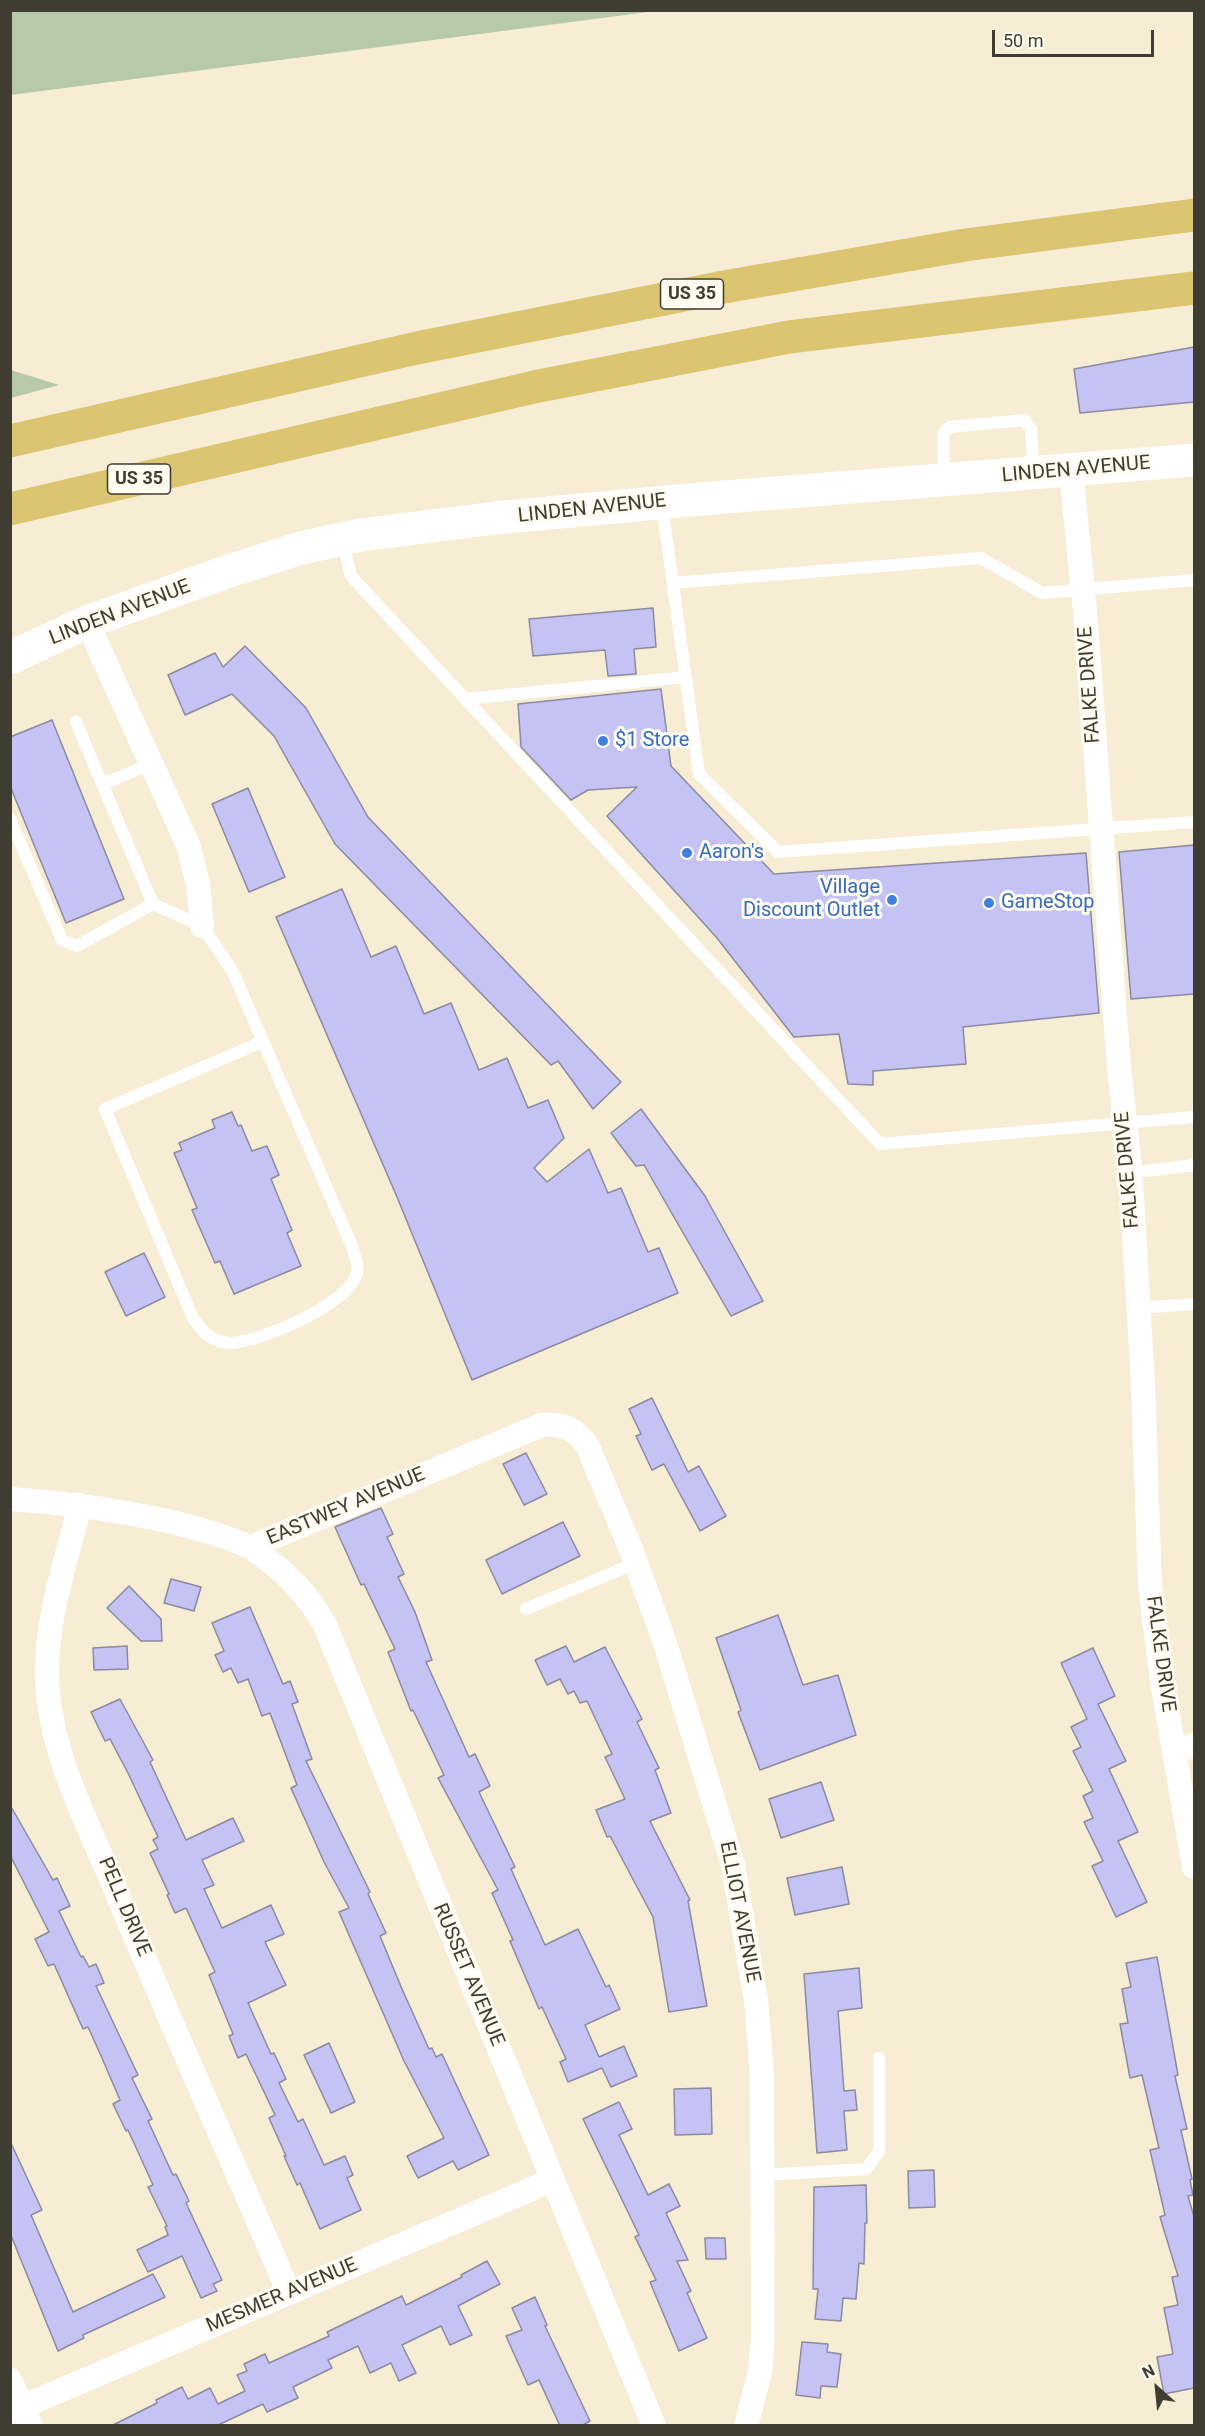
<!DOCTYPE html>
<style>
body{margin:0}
#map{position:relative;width:1205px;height:2436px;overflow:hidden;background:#f6edd4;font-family:Roboto,sans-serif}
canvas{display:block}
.frame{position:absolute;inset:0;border:12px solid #3f3c32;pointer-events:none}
.north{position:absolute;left:1127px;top:2358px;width:60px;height:60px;-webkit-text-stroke:4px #fefbf1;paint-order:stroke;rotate:333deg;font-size:16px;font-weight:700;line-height:24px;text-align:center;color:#3f3c32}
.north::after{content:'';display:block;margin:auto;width:21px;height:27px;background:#3f3c32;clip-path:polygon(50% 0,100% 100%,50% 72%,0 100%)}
.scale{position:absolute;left:992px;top:30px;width:162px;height:27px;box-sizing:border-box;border:3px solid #3f3c32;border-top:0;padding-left:8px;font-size:18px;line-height:21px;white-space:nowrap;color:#3f3c32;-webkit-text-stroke:4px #fefbf1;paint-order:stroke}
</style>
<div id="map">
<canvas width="1205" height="2436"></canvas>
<div class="frame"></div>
<div class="north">N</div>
<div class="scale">50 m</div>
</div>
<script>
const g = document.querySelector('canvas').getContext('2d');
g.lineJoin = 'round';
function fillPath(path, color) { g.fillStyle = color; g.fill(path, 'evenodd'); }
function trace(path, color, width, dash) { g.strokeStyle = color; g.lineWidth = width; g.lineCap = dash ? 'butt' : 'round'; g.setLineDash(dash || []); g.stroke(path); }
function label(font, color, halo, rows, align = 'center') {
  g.font = font + ' Roboto,sans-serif'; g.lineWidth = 6; g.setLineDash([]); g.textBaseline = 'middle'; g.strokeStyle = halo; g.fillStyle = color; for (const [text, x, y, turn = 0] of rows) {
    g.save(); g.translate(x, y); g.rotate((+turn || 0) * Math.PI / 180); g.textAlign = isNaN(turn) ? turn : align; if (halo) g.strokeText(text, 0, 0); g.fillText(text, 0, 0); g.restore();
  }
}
const green = new Path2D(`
 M11,10H656V11L11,95Z
 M11,370L59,385L11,398Z`);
const building = new Path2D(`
 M1194,347V402L1080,413L1074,369Z
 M653,608L656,647L634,649L636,674L608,676L605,650L533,656L529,619Z
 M245,646L306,708L368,817L621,1082L593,1109L558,1061L551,1065L335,844L274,736L232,694L185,715L168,675L215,653L223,667Z
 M661,689L671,766L774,874L1086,853L1099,1013L963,1027L966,1064L873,1071V1085L848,1084L839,1034L794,1037L717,938L607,816L637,787L588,790L571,800L521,747L518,704Z
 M52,720L124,899L66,923L10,786V737Z
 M248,788L285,877L249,892L212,804Z
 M1194,845V994L1131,999L1119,852Z
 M342,889L371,957L396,946L424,1014L451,1003L479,1070L507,1058L528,1108L548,1100L564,1138L534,1168L547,1182L589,1149L608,1193L621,1188L648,1252L659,1248L678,1293L472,1380L397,1197L276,917Z
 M641,1109L705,1196L763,1301L731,1316L644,1165L636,1166L611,1133Z
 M232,1112L238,1126L241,1125L252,1151L267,1146L279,1175L271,1179L292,1230L287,1233L301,1266L234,1294L220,1261L215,1263L192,1210L197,1208L174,1153L182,1150L179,1143L215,1128L212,1120Z
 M144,1253L165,1297L126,1316L105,1272Z
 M652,1398L688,1472L699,1466L726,1516L700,1531L664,1464L652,1470L636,1436L641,1434L629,1409Z
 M526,1453L547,1494L524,1505L503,1464Z
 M381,1508L393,1534L387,1537L404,1574L398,1577L415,1612L432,1660L426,1662L469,1757L475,1754L490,1786L479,1792L515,1867L511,1869L545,1945L578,1929L606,1987L609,1985L620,2009L585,2025L599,2057L624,2046L637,2076L611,2087L602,2068L568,2082L560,2062L566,2059L542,2007L539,2009L510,1941L513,1940L492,1893L498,1890L438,1778L444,1775L413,1710L411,1711L388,1652L395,1649L364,1584L361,1585L335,1527Z
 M563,1522L580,1556L502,1594L486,1560Z
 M171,1579L201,1587L194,1611L164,1603Z
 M129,1586L161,1619L162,1641H141L107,1608Z
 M250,1607L283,1684L290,1681L298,1702L292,1704L312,1759L306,1761L370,1892L368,1894L386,1933L380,1936L402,1989L429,2049L432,2048L436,2057L442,2054L489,2155L458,2170L453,2161L418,2178L407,2156L444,2138L404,2061L339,1912L349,1908L324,1862L291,1788L297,1785L270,1713L262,1716L248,1679L238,1683L231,1668L223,1672L215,1655L224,1651L212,1623Z
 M778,1615L803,1685L838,1675L856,1735L760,1770L738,1712L741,1710L716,1638Z
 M127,1646L128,1669L94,1670L93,1648Z
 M566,1646L574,1662L605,1647L642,1719L637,1722L659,1768L655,1770L671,1813L650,1821L690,1900L688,1901L707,2006L669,2012L653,1917L610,1836L607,1837L596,1810L625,1799L605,1757L612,1754L587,1701L580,1703L574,1691L568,1694L560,1679L547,1685L535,1660Z
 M1093,1648L1115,1696L1098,1704L1126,1761L1109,1769L1138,1832L1118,1841L1147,1902L1116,1917L1092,1866L1103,1861L1084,1822L1093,1818L1083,1796L1093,1791L1073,1751L1081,1747L1071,1727L1087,1719L1061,1663Z
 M120,1699L153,1760L150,1762L186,1840L233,1818L244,1841L202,1860L214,1885L204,1889L222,1928L271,1905L284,1934L265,1942L286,1985L248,2003L271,2054L274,2053L286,2079L279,2083L298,2122L303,2119L324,2165L345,2156L353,2175L347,2178L361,2210L320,2229L300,2183L297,2185L284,2156H286L269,2118L275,2115L246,2054L238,2058L229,2036L233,2034L209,1975L215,1972L186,1908L175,1913L167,1895L169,1894L150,1853L158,1849L153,1840L158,1837L128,1773L110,1739L105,1741L91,1712Z
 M821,1782L834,1820L781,1838L769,1799Z
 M10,1805L53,1880L57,1878L70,1906L59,1911L81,1957L83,1956L89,1967L96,1964L104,1983L96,1986L138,2075L132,2078L152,2119L148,2121L173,2175L176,2174L189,2201L186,2203L222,2280L213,2284L217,2291L201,2298L182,2256L148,2272L137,2250L168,2235L165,2227L167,2226L148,2187L153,2185L128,2130L126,2131L113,2104L120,2100L102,2058L88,2027L83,2029L54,1964L48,1966L35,1939L49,1932L10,1855Z
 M842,1867L849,1904L795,1915L787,1878Z
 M1157,1957L1178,2075L1175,2076L1187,2129L1181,2130L1192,2179L1190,2180L1193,2195L1188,2196L1194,2217V2388L1164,2394L1157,2357L1173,2354L1164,2308L1178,2305L1172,2277L1178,2276L1160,2217L1165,2215L1150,2150L1159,2148L1142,2075L1130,2078L1120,2024L1128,2023L1122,1989L1131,1987L1126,1963Z
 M859,1968L862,2008L838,2011L844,2091L855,2090L857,2110L844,2111L847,2150L817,2153L804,1974Z
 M329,2043L355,2102L331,2113L304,2055Z
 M711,2088L712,2134L675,2135L674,2089Z
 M619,2102L632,2129L619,2135L648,2195L669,2184L680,2206L666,2213L688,2260L677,2261L691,2291L687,2293L707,2338L679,2351L650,2282L656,2280L635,2237L639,2235L583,2119Z
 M10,2141L42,2210L31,2215L73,2312L153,2274L165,2297L83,2335L84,2338L58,2351L10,2233Z
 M934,2170L935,2207L909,2208L908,2171Z
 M866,2185L867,2223H865L864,2264L859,2263L856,2299L843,2298L841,2321L815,2319L818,2289H813L814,2187Z
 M705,2238H725L726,2259H706Z
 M487,2261L500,2284L458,2306L472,2335L450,2345L441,2326L402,2345L416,2373L399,2381L391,2363L370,2373L358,2346L328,2360L332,2368L293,2387L298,2398L267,2412L263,2404L216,2426H111L157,2403L156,2400L182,2387L188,2399L210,2388L218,2404L245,2391L237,2375L247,2371L244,2364L265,2354L269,2363L329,2336L327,2332L402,2296L406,2305L462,2277L461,2275Z
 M535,2297L547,2325L545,2326L590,2421L581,2426H560L539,2380L528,2385L506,2336L522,2330L512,2308Z
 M802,2342L828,2344L827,2352L841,2354L837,2387L821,2386L820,2398L796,2395Z`);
const service = new Path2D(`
 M944,480L943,433L950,427L1025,420L1031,429L1034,473
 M662,505L699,774L778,852L1194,822
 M342,540L351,576L880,1144L1194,1117
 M673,583L981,558L1042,593L1194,580
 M465,699L686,677
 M76,722L153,904
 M103,784L151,764
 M10,819L62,940L77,946L153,904L202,926L232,970L352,1246C354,1255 359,1264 357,1273C351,1303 259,1343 230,1343C212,1342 202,1332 193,1318L105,1109L262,1042
 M1130,1173L1194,1165
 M1138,1308L1194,1304
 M526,1609L636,1563
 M762,2175L866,2169L879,2152V2058`);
const minor = new Path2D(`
 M1071,471L1085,611L1119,1068L1130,1165L1143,1384L1150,1586L1162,1681L1194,1867
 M87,622L189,847L198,885L202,926
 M10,1499C83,1504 184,1518 250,1547L542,1425C563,1423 577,1429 588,1447L632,1552L665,1643L733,1865L756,2000L762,2074L763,2337L760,2372L746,2426
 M80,1505C65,1566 42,1629 48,1692C54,1762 90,1828 117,1893C172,2027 232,2159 289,2293
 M250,1547C283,1569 306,1591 325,1625L654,2426
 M1174,1753L1194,1745
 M10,2380L31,2426
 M10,2412L553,2180`);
const secondary = new Path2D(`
 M10,658L87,622L229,571L301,548L361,535L495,518L700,499L1194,460`);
const motorway = new Path2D(`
 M10,441L417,348L724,287L965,245L1194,215
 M10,509L534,387L789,337L1194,288`);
const markers = [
 [603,741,6,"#3f7fe0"],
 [687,853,6,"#3f7fe0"],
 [892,900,6,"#3f7fe0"],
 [989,903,6,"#3f7fe0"]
];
const shields = [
 [692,294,63],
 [139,479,63]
];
const shieldNames = [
 ["US 35",692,294],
 ["US 35",139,479]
];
const streetNames = [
 ["LINDEN AVENUE",1076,470,-5],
 ["LINDEN AVENUE",592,509,-6],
 ["LINDEN AVENUE",120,613,-21],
 ["FALKE DRIVE",1090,685,-94],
 ["FALKE DRIVE",1128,1170,-95],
 ["EASTWEY AVENUE",346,1507,-23],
 ["FALKE DRIVE",1160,1654,82],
 ["PELL DRIVE",124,1907,67],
 ["ELLIOT AVENUE",739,1912,79],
 ["RUSSET AVENUE",468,1975,67],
 ["MESMER AVENUE",282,2296,-23]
];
const shopNames = [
 ["$1 Store",615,741],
 ["Aaron's",699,853],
 ["Village",880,888,"right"],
 ["Discount Outlet",880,911,"right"],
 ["GameStop",1001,903]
];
fillPath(green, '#b6c9a8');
fillPath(building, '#c5c3f3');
trace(building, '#8b8aa1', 1.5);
trace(service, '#fff', 12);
trace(minor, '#fff', 24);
trace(secondary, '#fff', 33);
trace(motorway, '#dcc571', 33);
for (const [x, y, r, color] of markers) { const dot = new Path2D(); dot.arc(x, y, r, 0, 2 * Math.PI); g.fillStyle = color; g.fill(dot); trace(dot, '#fefbf1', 2); }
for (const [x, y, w] of shields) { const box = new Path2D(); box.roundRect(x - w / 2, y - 15, w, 30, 4.5); g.fillStyle = '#fefbf1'; g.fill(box); trace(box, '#3f3c32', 1.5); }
label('bold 18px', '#3f3c32', null, shieldNames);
label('20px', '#3f3c32', '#fefbf1', streetNames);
label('20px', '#366cbe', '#fefbf1', shopNames, 'left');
</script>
